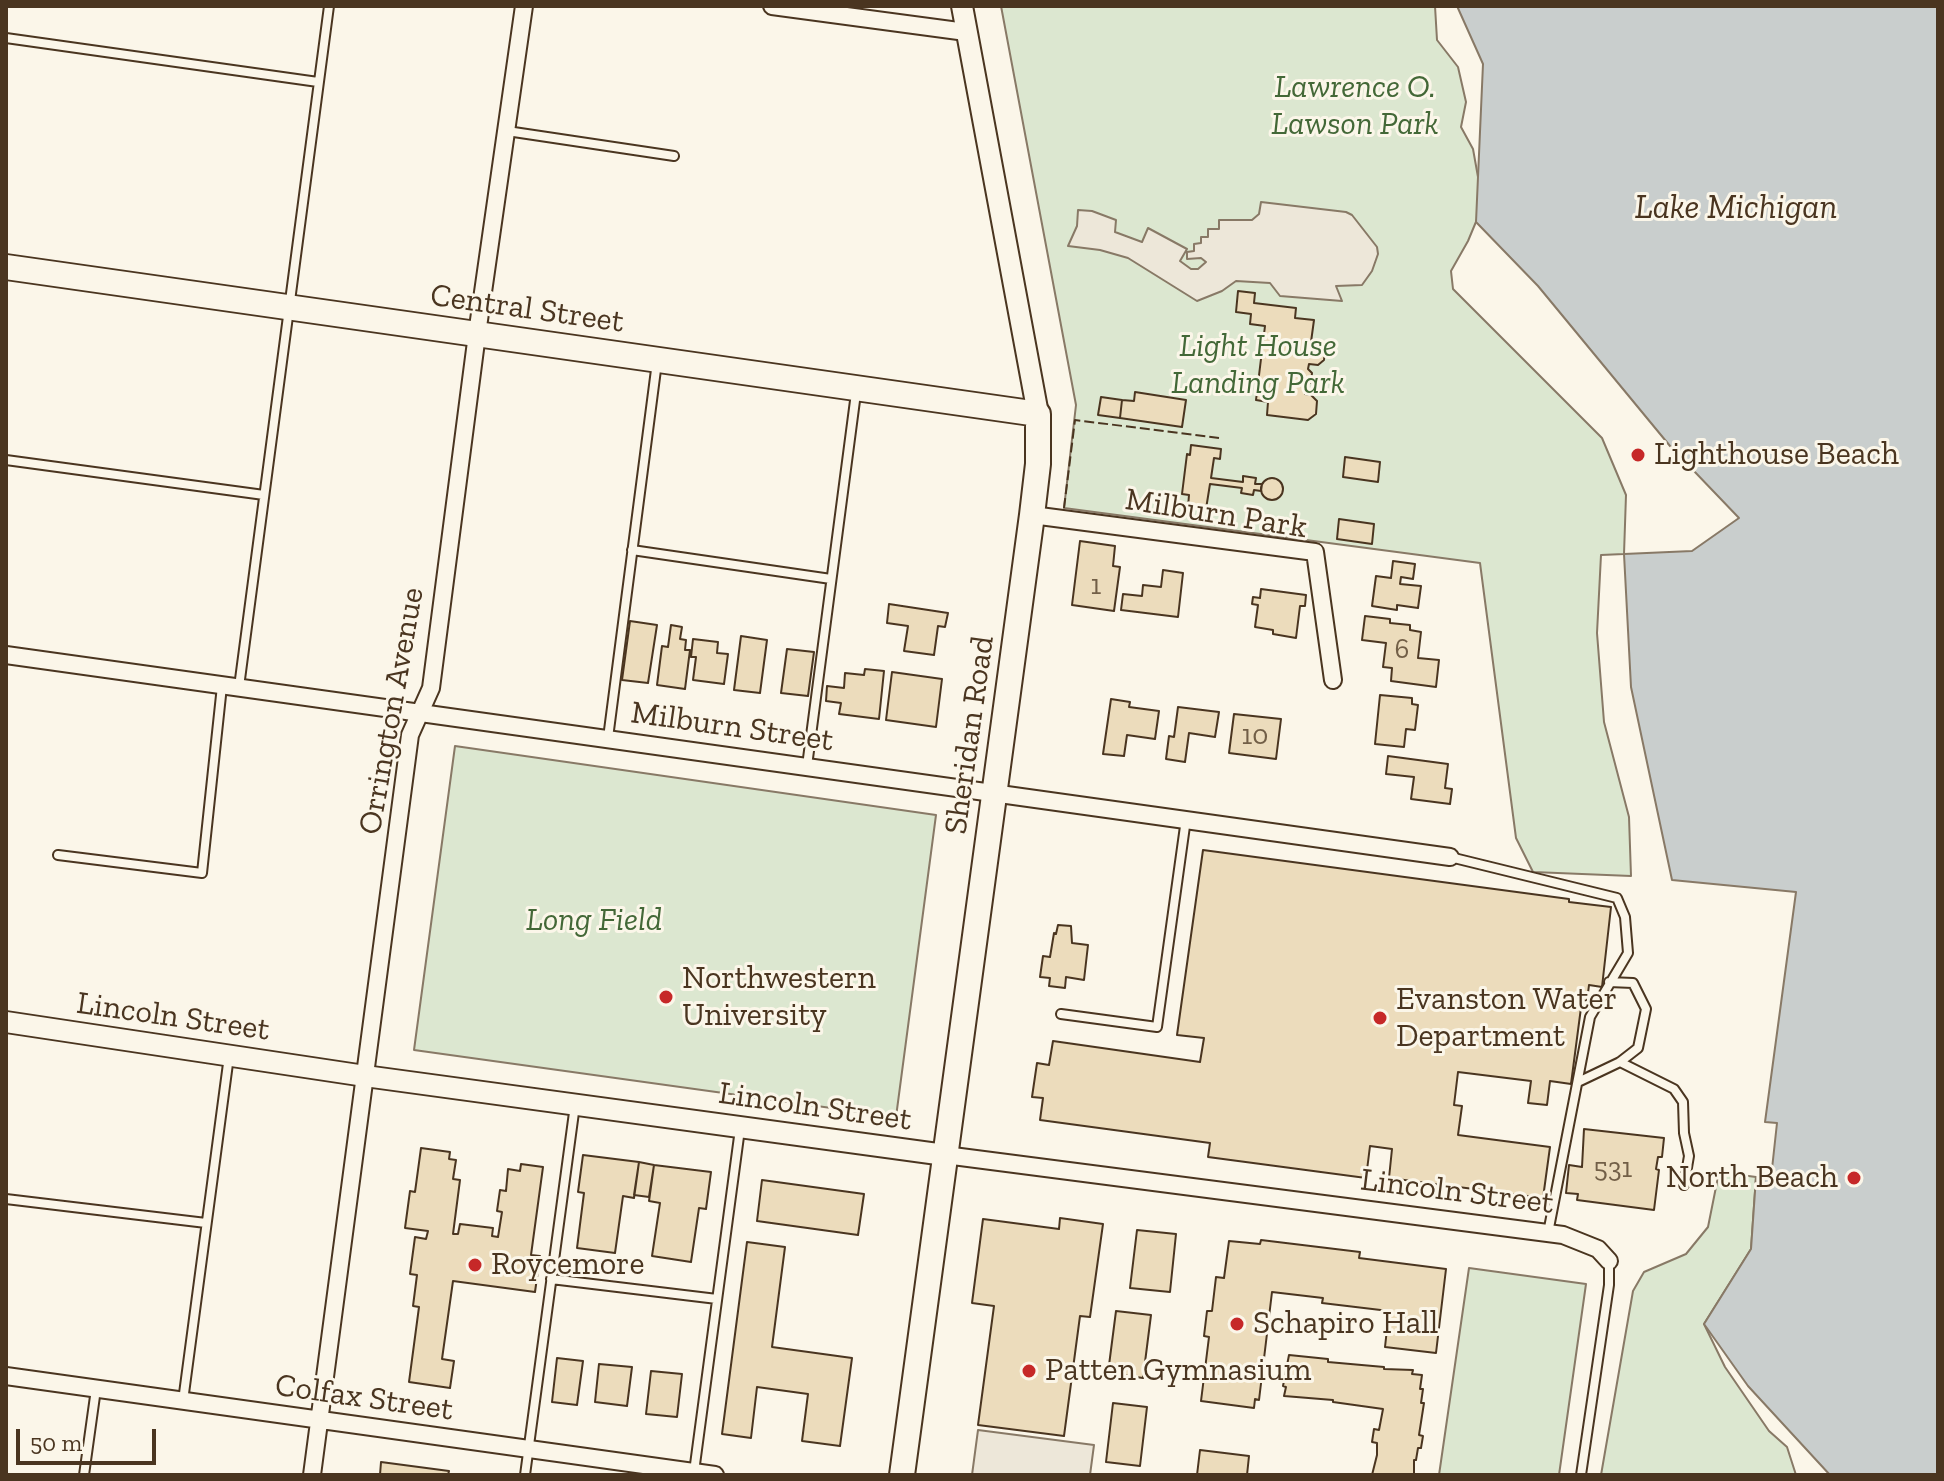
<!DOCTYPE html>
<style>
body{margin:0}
#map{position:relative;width:1944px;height:1481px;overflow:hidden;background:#fbf6e9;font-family:"Zilla Slab",serif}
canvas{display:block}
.frame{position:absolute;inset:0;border:8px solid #4a3520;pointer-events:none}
.scale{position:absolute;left:16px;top:1429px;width:140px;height:36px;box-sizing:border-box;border:4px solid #4a3520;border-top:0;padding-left:10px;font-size:24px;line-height:28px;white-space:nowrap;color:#4a3520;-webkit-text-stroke:6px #fbf6e9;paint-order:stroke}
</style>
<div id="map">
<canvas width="1944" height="1481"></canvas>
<div class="frame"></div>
<div class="scale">50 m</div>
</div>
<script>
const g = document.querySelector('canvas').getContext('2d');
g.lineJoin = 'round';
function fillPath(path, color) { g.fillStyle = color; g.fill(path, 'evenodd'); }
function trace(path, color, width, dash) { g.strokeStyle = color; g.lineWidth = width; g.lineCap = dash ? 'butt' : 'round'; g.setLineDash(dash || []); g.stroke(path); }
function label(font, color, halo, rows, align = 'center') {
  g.font = font + ' "Zilla Slab",serif'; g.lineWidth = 6; g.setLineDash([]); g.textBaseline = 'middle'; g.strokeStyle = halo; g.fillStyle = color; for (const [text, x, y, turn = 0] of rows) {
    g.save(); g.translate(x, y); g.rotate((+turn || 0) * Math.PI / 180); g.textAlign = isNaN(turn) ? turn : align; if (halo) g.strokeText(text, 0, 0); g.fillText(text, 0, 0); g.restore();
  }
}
const green = new Path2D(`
 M1001,6H1435L1437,40L1458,67L1466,102L1461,127L1473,149L1483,205L1468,241L1451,271L1453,289L1602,438L1626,495L1624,554L1601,555L1597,633L1604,722L1629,817L1631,876L1533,872L1516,838L1480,563L1064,508L1076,405Z
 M455,746L936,815L896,1117L414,1050Z
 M1719,1172L1756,1177L1751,1249L1704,1324L1725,1367L1769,1431L1787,1447L1796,1475H1601L1633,1291L1644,1272L1686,1254L1708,1227Z
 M1469,1268L1586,1284L1559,1475H1439Z`);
const parking = new Path2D(`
 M1261,202L1346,212L1352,215L1377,247L1378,254L1372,271L1362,285L1336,286L1342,301L1280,296L1270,283L1236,281L1222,291L1197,301L1128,258L1100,250L1068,246L1077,226L1078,210L1092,211L1116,220L1115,232L1142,242L1148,228L1187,249L1180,261L1191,269H1198L1206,262L1201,258L1187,259V252L1194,251V244L1201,243V237H1208V229H1219V220H1252L1259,214Z
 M978,1430L1094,1445L1090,1475H972Z`);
const water = new Path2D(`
 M1457,6H1938V1475H1830L1748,1386L1704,1324L1751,1249L1756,1177L1771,1178L1777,1123L1765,1122L1796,892L1672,880L1631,687L1624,554L1692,551L1739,518L1670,446L1538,286L1476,222L1483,64Z`);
const building = new Path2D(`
 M1238,291L1255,293L1254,303L1296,308L1295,318L1314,320L1311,342L1321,343L1325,350L1324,360L1318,365L1309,364L1308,369L1312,373L1311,382L1306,386L1305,394L1311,395L1317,401L1316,414L1308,420L1267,415L1268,402L1256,400L1265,326L1250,324L1251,314L1236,312Z
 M1135,392L1186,400L1182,427L1120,418L1122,400L1134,401Z
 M1101,397L1122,400L1120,418L1098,415Z
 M1191,445L1221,449L1220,459L1214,458L1211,478L1243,482V476L1256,478L1255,484H1262L1261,491L1254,490L1253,495L1241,493L1242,488L1210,484L1206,509L1188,507L1189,495L1182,494L1187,454L1190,455Z
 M1345,457L1380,462L1378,482L1343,477Z
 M1261 489a11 11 0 1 1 22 0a11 11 0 1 1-22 0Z
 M1339,519L1374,524L1372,544L1337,539Z
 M1080,541L1115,546L1113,566L1120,567L1114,611L1072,605Z
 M1393,561L1415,564L1413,579L1401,577L1400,584L1421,586L1418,608L1397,605V610L1372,606L1376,576L1391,578Z
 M1163,570L1183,573L1178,617L1121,610L1123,594L1142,596L1143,585L1161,587Z
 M1261,589L1306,595L1305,606H1300L1296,638L1273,634V630L1255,627L1258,605L1252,604L1253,597L1260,598Z
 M889,604L948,613L945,627L938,626L934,655L904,651L908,626L887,623Z
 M1365,616L1390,619V623L1410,625V630L1421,632L1418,658L1439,660L1436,687L1391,681L1392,668L1383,667L1386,643L1362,640Z
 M630,621L657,625L648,683L622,680Z
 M671,625L682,627L680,639L686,640L685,650H690L685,689L657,685L662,646L668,647Z
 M741,636L767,640L760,693L734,690Z
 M693,639L718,642L717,653L728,654L724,684L693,680L696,657H691Z
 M787,649L814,652L808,696L781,693Z
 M865,669L884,671L879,719L839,714L841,703L826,701L827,686L844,688L845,673L864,675Z
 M892,672L942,679L936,727L886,720Z
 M1380,695L1412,698V704L1418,705L1415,730L1406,729L1404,747L1375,744Z
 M1111,699L1130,702L1129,707L1159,711L1155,739L1127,735L1124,756L1103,754Z
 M1178,707L1219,712L1215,737L1189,733L1185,762L1166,759L1169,736L1174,737Z
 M1234,714L1281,719L1276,759L1229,753Z
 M1388,756L1448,764L1445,788L1452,789L1450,804L1411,799L1414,777L1386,774Z
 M1203,850L1569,899V902L1611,907L1602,987L1589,985L1587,1001L1582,1000L1571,1084L1550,1081L1547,1105L1528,1103L1531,1081L1458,1072L1454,1105L1462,1106L1458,1135L1550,1147L1543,1198L1389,1178L1392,1149L1370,1146L1366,1178L1208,1157L1210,1143L1040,1120L1043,1098L1032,1097L1037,1063L1049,1065L1053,1041L1200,1062L1204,1038L1177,1035Z
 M1058,925L1071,926L1072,943L1088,945L1084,980L1066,977L1065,988L1049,986L1050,978L1040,977L1043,956L1050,957L1054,933L1056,934Z
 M1584,1129L1664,1138L1662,1157H1658L1656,1169L1659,1170L1654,1210L1577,1200L1578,1194L1566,1193L1569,1165L1582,1167Z
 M421,1148L450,1152L449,1159L456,1160L453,1179L460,1180L453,1234H458L460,1224L493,1228L492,1236L498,1237L502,1212L497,1211L500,1190L506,1191L508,1169L520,1171L521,1164L543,1167L531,1255L540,1256L535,1292L453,1281L442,1359L454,1361L450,1388L409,1382L419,1307L413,1306L417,1275L410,1274L415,1237L426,1239L428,1231L405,1228L410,1191L415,1192Z
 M583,1155L639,1162L634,1198L623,1196L615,1253L577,1248L584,1193L578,1192Z
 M639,1162L654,1165L649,1197L634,1195Z
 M654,1165L711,1172L706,1209L699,1208L691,1262L652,1256L660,1203L649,1201Z
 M762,1180L864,1194L858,1235L757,1221Z
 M1060,1218L1103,1224L1090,1317L1080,1316L1064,1436L978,1425L994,1306L972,1303L983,1219L1059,1229Z
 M1137,1230L1176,1234L1170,1292L1130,1288Z
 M1261,1240L1360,1252L1359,1258L1446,1269L1436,1353L1385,1347L1389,1311L1322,1303L1323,1298L1272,1292L1259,1400L1255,1399L1254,1408L1201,1401L1209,1337L1204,1336L1207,1311H1212L1216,1277L1224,1278L1229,1241L1260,1244Z
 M747,1242L785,1247L772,1347L852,1358L840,1446L802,1441L808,1394L757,1387L751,1438L722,1434Z
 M1116,1311L1151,1315L1143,1378L1108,1373Z
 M1289,1355L1328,1359V1362L1384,1367V1369L1413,1370L1412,1374L1422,1375L1420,1389H1423L1421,1403H1424L1419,1435L1423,1436L1421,1448H1418L1416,1460H1414V1475H1372L1377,1455V1443L1372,1442L1374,1429L1379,1430L1383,1409L1333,1402V1400L1284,1396L1286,1387L1283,1386Z
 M557,1358L583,1361L577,1405L552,1402Z
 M599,1364L632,1367L627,1406L595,1402Z
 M651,1371L682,1374L677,1417L646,1414Z
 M1113,1403L1147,1407L1140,1466L1106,1462Z
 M1200,1450L1249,1456L1247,1475H1197Z
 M381,1462L449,1471L448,1475H380Z`);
const service = new Path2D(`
 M6,38L318,82
 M507,131L674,156
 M6,460L264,495
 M632,550L831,579
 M239,687L329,6
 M608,738L657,362
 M807,766L856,393
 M58,855L202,873L222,686
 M1450,857L1617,898L1625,917L1628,953L1590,1017L1548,1233
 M1061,1014L1157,1027L1186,819
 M1620,1062L1674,1089L1683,1102L1684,1133L1689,1156L1684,1185
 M1578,1082L1620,1062L1638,1048L1646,1009L1633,983L1609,982
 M6,1199L206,1223
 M551,1279L717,1299
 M183,1401L229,1056
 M694,1472L740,1129
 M84,1475L96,1389
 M525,1475L575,1105
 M1581,1475L1609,1285V1261`);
const minor = new Path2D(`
 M772,6L966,32
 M1032,515L1315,552L1333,680
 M6,655L1450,857
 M945,1155L1563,1235L1598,1249L1609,1261
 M6,1376L715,1475
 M312,1475L410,735L431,688L477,334L524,6`);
const tertiary = new Path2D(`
 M962,6L1038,414
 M6,1022L365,1076L945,1155`);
const secondary = new Path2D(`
 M6,267L1038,414V464L1032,515L902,1475`);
const fence = new Path2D(`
 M1064,508L1075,420L1219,438`);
const markers = [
 [1638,455,8,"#c62828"],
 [666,997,8,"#c62828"],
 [1380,1018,8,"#c62828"],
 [1854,1178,8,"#c62828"],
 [475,1265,8,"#c62828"],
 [1237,1324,8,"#c62828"],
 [1029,1371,8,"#c62828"]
];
const numberNames = [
 ["1",1096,586],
 ["6",1402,650],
 ["10",1255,736],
 ["531",1613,1169]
];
const parkNames = [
 ["Lawrence O.",1355,88],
 ["Lawson Park",1355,125],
 ["Light House",1258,347],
 ["Landing Park",1258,384],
 ["Long Field",594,921]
];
const streetNames = [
 ["Central Street",527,309,8],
 ["Milburn Park",1216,514,9],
 ["Orrington Avenue",392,711,-80],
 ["Milburn Street",732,727,8],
 ["Sheridan Road",970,735,-82],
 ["Lincoln Street",173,1017,8],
 ["Lincoln Street",815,1107,8],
 ["Lincoln Street",1457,1192,7],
 ["Colfax Street",364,1398,8]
];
const poiNames = [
 ["Lighthouse Beach",1654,455],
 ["Northwestern",682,979],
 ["University",682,1016],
 ["Evanston Water",1396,1000],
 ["Department",1396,1037],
 ["North Beach",1838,1178,"right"],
 ["Roycemore",491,1265],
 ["Schapiro Hall",1253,1324],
 ["Patten Gymnasium",1045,1371]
];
const waterNames = [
 ["Lake Michigan",1736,208]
];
fillPath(green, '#dce7d0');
trace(green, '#887966', 2);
fillPath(parking, '#ede7d9');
trace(parking, '#887966', 2);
fillPath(water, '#c9cecd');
trace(water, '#887966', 2);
fillPath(building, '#ecdcbc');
trace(building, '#4a3520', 2);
trace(service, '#4a3520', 12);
trace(minor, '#4a3520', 20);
trace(tertiary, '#4a3520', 24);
trace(secondary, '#4a3520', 28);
trace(service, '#fbf6e9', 8);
trace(minor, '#fbf6e9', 16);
trace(tertiary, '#fbf6e9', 20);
trace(secondary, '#fbf6e9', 24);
trace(fence, '#4a3520', 2, [10, 4]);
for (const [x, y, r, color] of markers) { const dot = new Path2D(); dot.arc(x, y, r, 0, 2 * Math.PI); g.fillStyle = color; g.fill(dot); trace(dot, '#fbf6e9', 3); }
label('28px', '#725f47', null, numberNames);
label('italic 32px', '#436837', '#fbf6e9', parkNames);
label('32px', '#4a3520', '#fbf6e9', streetNames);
label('32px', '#4a3520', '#fbf6e9', poiNames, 'left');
label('italic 34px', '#4a3520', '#fbf6e9', waterNames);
</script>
